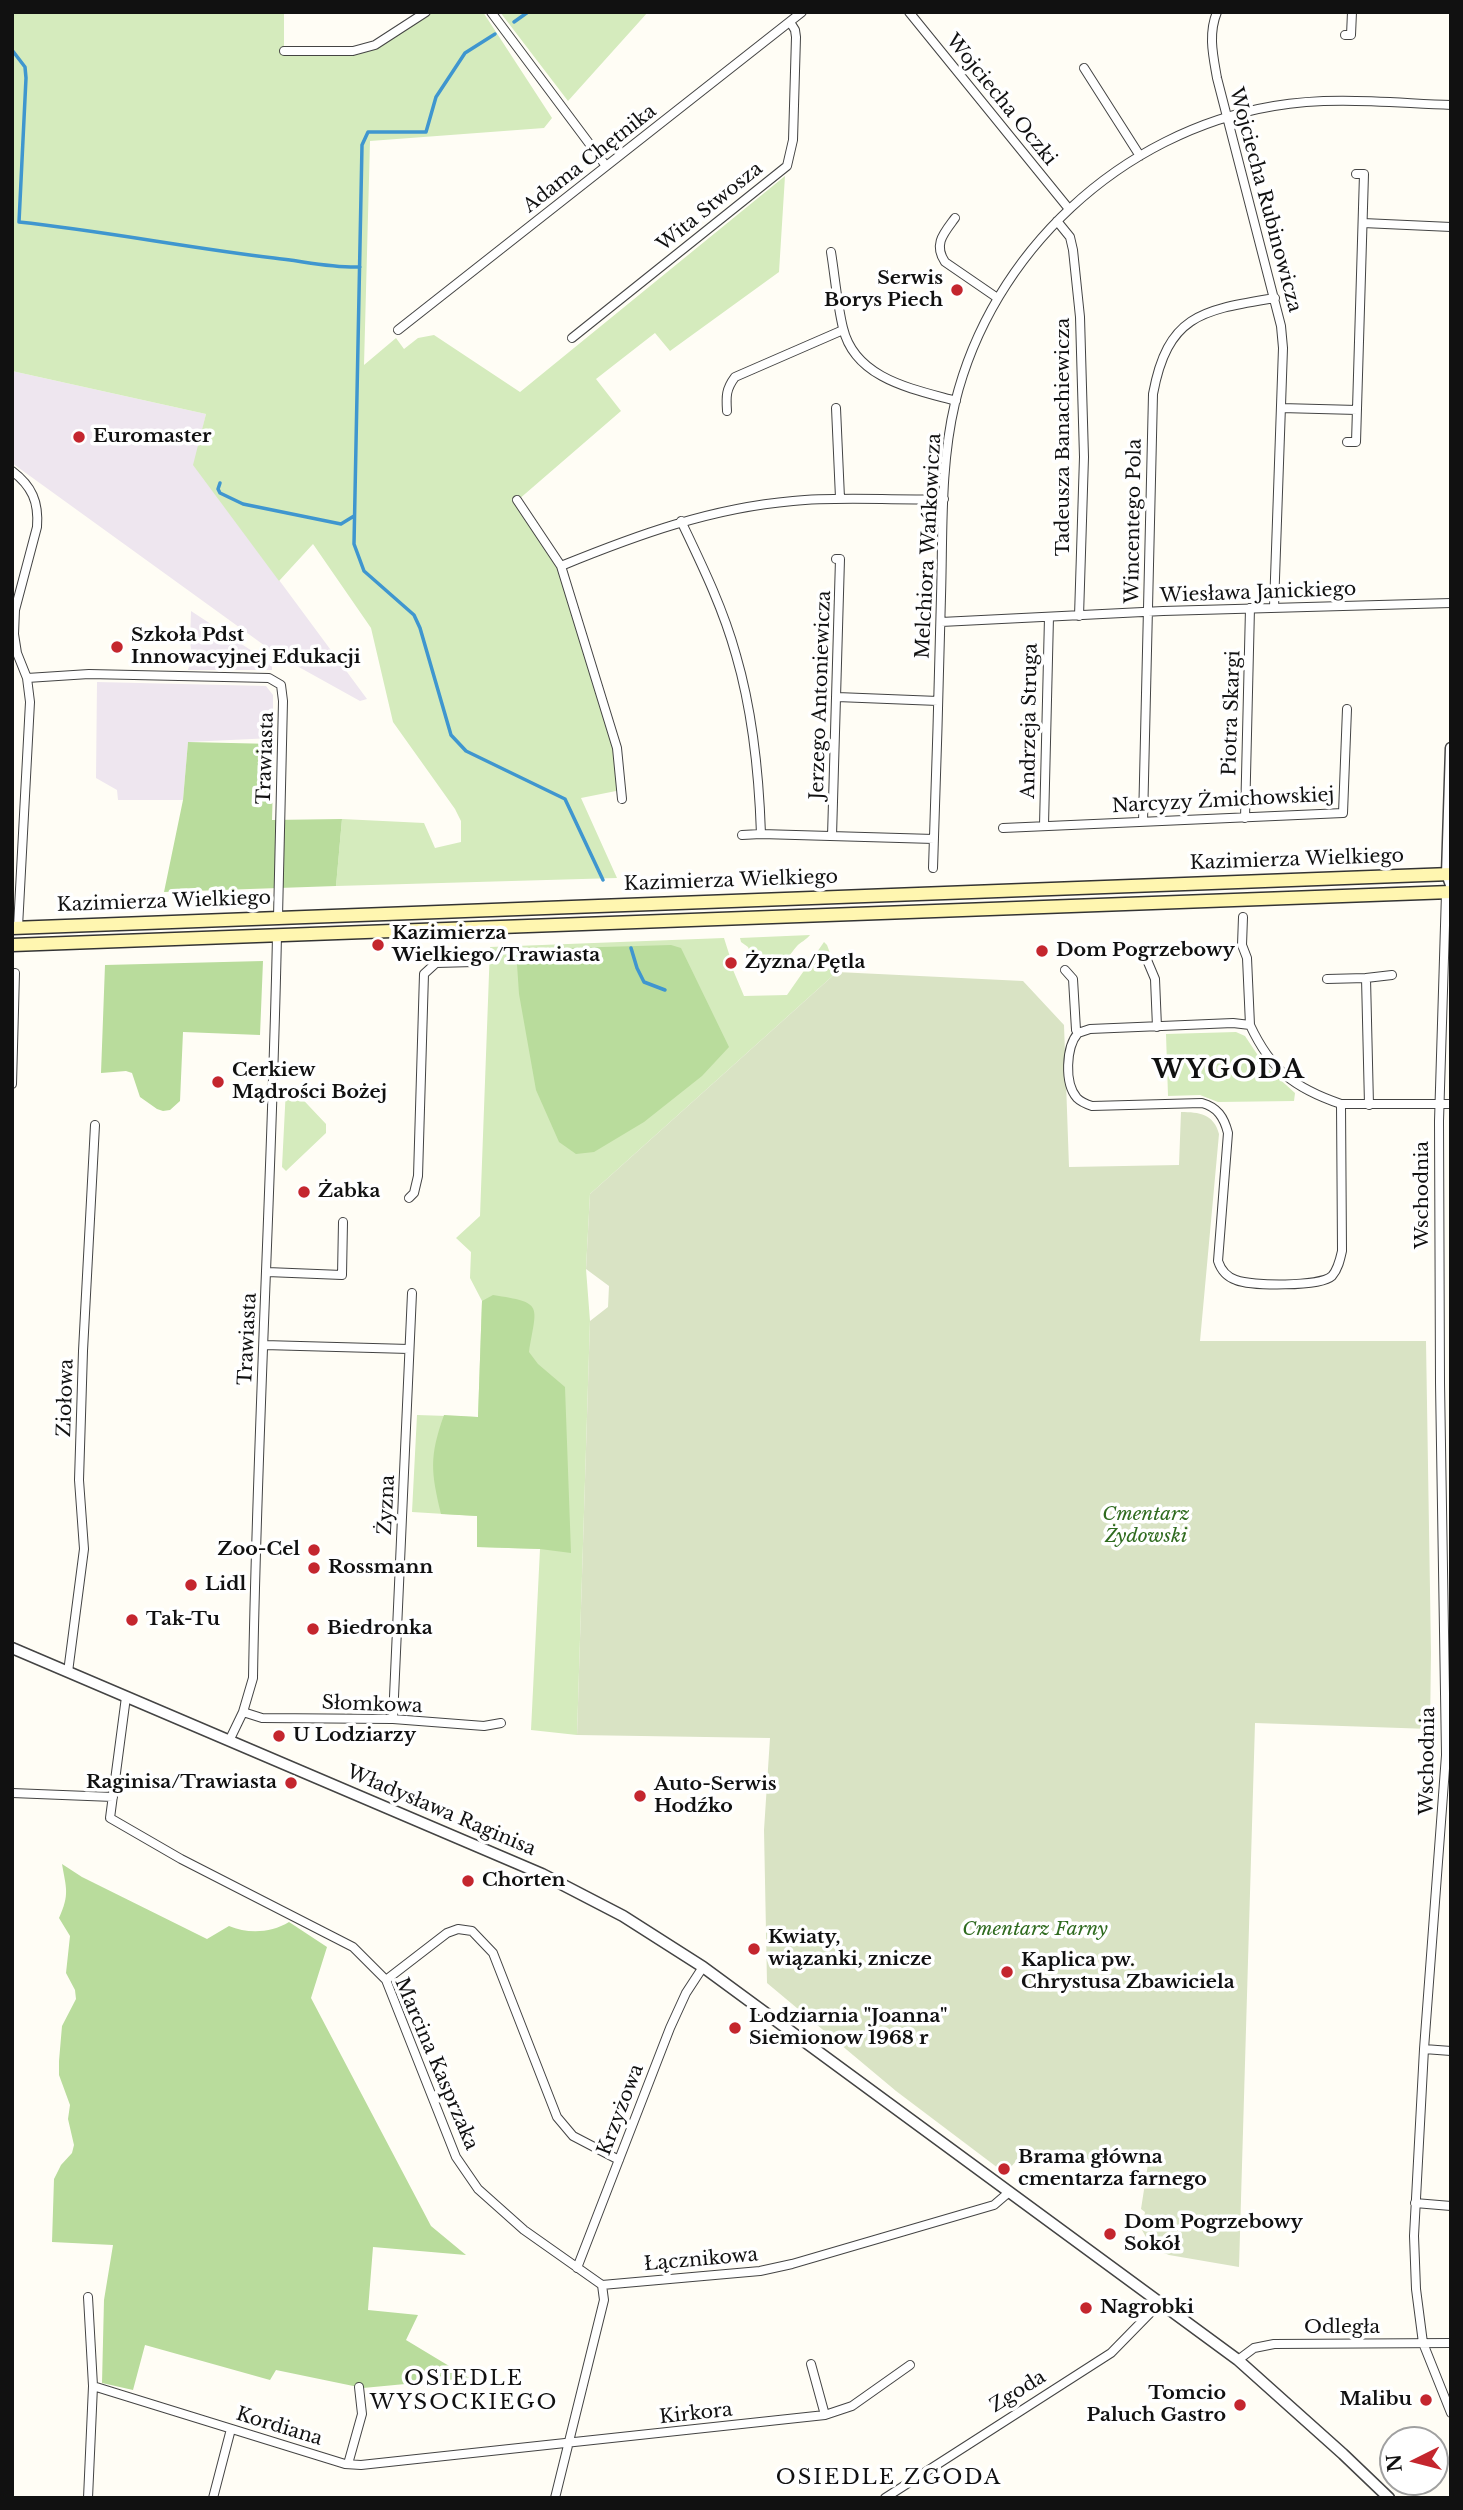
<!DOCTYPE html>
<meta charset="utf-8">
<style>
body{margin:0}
#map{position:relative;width:1463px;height:2510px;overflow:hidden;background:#fffdf5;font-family:"Libre Baskerville",serif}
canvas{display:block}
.frame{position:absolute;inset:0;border:14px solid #111;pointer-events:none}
.north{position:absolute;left:1379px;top:2426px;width:70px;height:70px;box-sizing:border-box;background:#fff;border:2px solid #a0a0a0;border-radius:50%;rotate:264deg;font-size:19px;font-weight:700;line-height:28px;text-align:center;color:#111}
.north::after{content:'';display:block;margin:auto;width:24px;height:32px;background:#c4262e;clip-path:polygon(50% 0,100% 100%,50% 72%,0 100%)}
</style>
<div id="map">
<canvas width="1463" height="2510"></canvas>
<div class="frame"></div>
<div class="north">N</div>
</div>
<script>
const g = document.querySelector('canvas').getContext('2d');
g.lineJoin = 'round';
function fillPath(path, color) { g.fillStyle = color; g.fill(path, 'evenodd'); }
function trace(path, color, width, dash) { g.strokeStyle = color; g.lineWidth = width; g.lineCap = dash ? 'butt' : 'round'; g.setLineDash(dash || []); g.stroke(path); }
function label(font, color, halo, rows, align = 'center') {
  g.font = font + ' "Libre Baskerville",serif'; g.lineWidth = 7; g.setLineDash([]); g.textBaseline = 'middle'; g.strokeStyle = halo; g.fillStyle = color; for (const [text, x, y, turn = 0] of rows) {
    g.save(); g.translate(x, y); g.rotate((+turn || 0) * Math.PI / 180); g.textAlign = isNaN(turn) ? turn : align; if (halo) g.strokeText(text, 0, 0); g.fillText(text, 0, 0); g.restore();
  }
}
const industrial = new Path2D(`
 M12,371L206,414L194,465L367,699L360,701L279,656L12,463Z
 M191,611L272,664V670H188L192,656L190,642Z
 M97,682L266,686L273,695V738L188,742L183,800H118L117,790L96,778Z`);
const green = new Path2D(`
 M12,12H284V51H353L375,45L426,12H483L552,118L544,128L370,141L364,365L396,338L404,349L418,338L434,335L520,392L785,176L779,272L670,351L655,333L596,379L621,411L518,500L561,566L617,748L621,790L581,798L617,878L336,886L342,819L424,823L435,848L461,842V821L455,809L393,722L371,628L313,544L279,581L193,465L206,414L12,371Z
 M500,12H648L568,101Z
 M810,935C806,940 801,942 797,946C785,960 777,980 756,966L748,947L741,942L740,938Z
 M724,938L730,957L728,958L744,996L787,995L824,942L827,945L837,972L590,1194L586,1269L590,1321L577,1735L531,1730L540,1549L477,1547V1516L412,1512L417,1415L478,1417L482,1301L470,1278L471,1252L456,1238L480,1216L490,947Z
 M1236,1032L1245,1036L1265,1066L1295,1093L1294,1101L1218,1102L1200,1095L1168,1096L1166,1034Z
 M288,1087L292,1088L326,1124V1133L286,1171L282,1167L286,1088Z`);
const forest = new Path2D(`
 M188,742L274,744L272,820L342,819L336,886L164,892L183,800Z
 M671,945L681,948L729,1047L702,1076L644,1122L594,1152L576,1154L559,1142L536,1090L519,994L517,964L521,956L534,949Z
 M263,961L260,1035L183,1032L180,1101L170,1110L163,1111L157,1109L140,1097L132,1073L126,1071L101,1073L105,965Z
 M493,1295C544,1303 537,1304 529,1352L538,1364L565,1387L571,1553L540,1549L477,1547V1516L441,1514C431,1472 429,1457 444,1415L478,1417L482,1301Z
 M62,1864L82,1877L207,1939L229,1926C248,1934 271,1933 289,1922L327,1947L311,1998L431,2226L466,2255L373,2247L368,2310L418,2315L406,2340L469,2378L363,2388L276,2370L270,2380L145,2345L133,2390L102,2383L104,2300L113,2245L52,2242L54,2179L61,2165L72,2153L74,2145L68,2119L70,2105L59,2075V2061L62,2026L76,1999L75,1990L66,1973L70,1936L59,1918C70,1894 66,1888 62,1864Z`);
const cemetery = new Path2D(`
 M837,972L1023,981L1064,1025L1069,1167L1179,1165L1181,1112C1199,1112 1214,1114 1219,1134L1200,1341H1426L1431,1653L1430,1729L1255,1723L1239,2267L1169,2255L1152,2248L1142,2230L1145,2212L1141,2209L1148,2164L1016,2161L1010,2168H998L896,2091L767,1983L764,1830L770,1738L577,1735L590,1321L608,1307L609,1286L586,1269L590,1194Z`);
const stream = new Path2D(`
 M514,22L528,12
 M495,34L465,53L436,97L426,132H368L362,145L354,544L364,571L414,615L420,628L451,735L466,751L565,799L603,880
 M12,50L25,67L26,78L19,222C104,231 189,248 274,258C303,261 330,268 360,267
 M220,483L218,489L220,493L243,504L341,524L354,516
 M631,948L637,968L644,982L665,990`);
const minor = new Path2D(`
 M491,12L606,166
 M909,12L1069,209
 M1217,12C1208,34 1213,55 1217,78L1281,326L1283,348L1274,607
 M1345,35H1351L1352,12
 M284,51H353L375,45L426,12
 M1084,68L1140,156
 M955,218C944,233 933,244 945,262L996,297
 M1057,221L1070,237L1073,250L1080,317L1084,457L1079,616
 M1363,223L1451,227
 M831,252C835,277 837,303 843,328C855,379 913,389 956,401
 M398,330L802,12
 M572,338L787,166L793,140L796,37L795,30L790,22
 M836,408L840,498
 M1281,408L1357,410
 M727,411C726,396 726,389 735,377L843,330
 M1347,442H1356L1364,174H1356
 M12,471C32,486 39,502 37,527L15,610L14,634L17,653L27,678L30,702L18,927
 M517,500L561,566L617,748L622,799
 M681,521C702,565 723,608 736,655C753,713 759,774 761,834L934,839
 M561,566C637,535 711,508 793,501C843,496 894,501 944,499
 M941,622L1163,611L1451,603
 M27,678L89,674L269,678L281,685L283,701L278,917
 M837,697L938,701
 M1245,818L1250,608
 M1143,822L1153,394C1168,313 1204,310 1275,298
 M1044,825L1049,617
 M1003,828L1343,813L1347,709
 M742,835L761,834
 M832,836L840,559H836
 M933,868C936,777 939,687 941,596C943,532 940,466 955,403C992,252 1121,132 1274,106C1332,96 1392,103 1451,105
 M1446,893L1439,1121L1440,1383L1446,1755L1424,2049L1414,2236L1416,2289L1423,2343L1451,2413
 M1243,917L1242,945L1247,958L1250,1025
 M1147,960L1155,979L1157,1027
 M1065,970L1073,979L1076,1030L1078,1033
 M1366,978L1392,975
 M1327,979L1366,978L1369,1105
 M12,1084L15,973
 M1341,1104C1294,1088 1271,1070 1250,1025L1233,1023L1090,1029L1078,1033C1066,1047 1064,1083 1077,1098C1081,1102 1086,1104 1092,1106L1202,1103C1217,1107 1224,1117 1228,1133L1218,1261C1221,1270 1227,1277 1236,1280C1251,1286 1320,1287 1332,1276C1338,1269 1340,1260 1342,1251L1341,1104H1451
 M409,1198L414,1193L418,1176L424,974L436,963L474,962
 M267,1272L342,1275L343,1222
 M264,1345L409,1349
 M68,1672L84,1549L79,1480L83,1351L95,1125
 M126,1697L110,1818L181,1859L353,1947L386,1980L456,2157L478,2189L524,2230L602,2285
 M243,1712L262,1718L393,1719L484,1726L501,1723
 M393,1719L412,1293
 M230,1739L243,1712L253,1678C257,1430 272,1183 277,935
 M12,1793L113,1797
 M386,1980L447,1933L458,1929L472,1931L493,1953L557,2117L573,2136L619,2160
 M1424,2049L1451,2051
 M1415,2203L1451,2206
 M577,2268L670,2028L686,1993L703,1967
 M602,2285L760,2271L792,2264L994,2205L1008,2193
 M88,2297L93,2386
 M1238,2360L1254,2348L1274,2344L1451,2343
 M811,2364L825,2415
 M348,2464L362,2414L359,2387
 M88,2498L93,2386L345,2464L361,2465L825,2415L852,2406L910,2365
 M213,2498L231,2429
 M555,2498L604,2300L602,2285
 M885,2498L1111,2353L1159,2304`);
const tertiary = new Path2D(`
 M1451,748L1447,874L1451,885
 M12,1648L542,1874L623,1916L703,1967L1238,2360L1343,2454L1389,2498`);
const secondary = new Path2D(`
 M12,928L1451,874
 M12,945L1451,892`);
const markers = [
 [957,290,7,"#c4262e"],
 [79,437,7,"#c4262e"],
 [117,647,7,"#c4262e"],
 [378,945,7,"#c4262e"],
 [1042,951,7,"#c4262e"],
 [731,963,7,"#c4262e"],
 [218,1082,7,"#c4262e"],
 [304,1192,7,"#c4262e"],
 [314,1550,7,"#c4262e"],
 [314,1568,7,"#c4262e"],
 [191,1585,7,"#c4262e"],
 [132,1620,7,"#c4262e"],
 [313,1629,7,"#c4262e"],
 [279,1736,7,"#c4262e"],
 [291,1783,7,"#c4262e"],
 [640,1796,7,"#c4262e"],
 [468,1881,7,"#c4262e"],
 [754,1949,7,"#c4262e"],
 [1007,1972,7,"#c4262e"],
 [735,2028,7,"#c4262e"],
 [1004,2169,7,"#c4262e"],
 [1110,2234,7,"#c4262e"],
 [1086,2308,7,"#c4262e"],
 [1426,2400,7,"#c4262e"],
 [1240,2405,7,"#c4262e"]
];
const streetNames = [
 ["Wojciecha Oczki",1001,100,51],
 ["Adama Chętnika",590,159,-38],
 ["Wojciecha Rubinowicza",1265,200,75],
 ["Wita Stwosza",710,207,-39],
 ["Tadeusza Banachiewicza",1064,437,-90],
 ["Wincentego Pola",1134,521,-89],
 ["Melchiora Wańkowicza",929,546,-87],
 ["Wiesława Janickiego",1258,593,-2],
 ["Jerzego Antoniewicza",821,695,-88],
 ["Piotra Skargi",1232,713,-88],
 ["Andrzeja Struga",1030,721,-89],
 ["Trawiasta",266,758,-88],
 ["Narcyzy Żmichowskiej",1223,801,-3],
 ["Kazimierza Wielkiego",1297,860,-2],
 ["Kazimierza Wielkiego",731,881,-2],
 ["Kazimierza Wielkiego",164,902,-2],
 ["Wschodnia",1423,1195,-90],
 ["Trawiasta",248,1339,-87],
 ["Ziołowa",66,1398,-88],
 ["Żyzna",387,1505,-87],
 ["Słomkowa",372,1705,2],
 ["Wschodnia",1428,1761,-89],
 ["Władysława Raginisa",441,1811,23],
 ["Marcina Kasprzaka",436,2064,67],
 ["Krzyżowa",621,2110,-69],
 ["Łącznikowa",701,2260,-5],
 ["Odległa",1342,2328],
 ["Zgoda",1018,2392,-32],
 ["Kirkora",696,2414,-6],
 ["Kordiana",279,2427,17]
];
const poiNames = [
 ["Serwis",943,279,"right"],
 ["Borys Piech",943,301,"right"],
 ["Euromaster",93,437],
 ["Szkoła Pdst",131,636],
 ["Innowacyjnej Edukacji",131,658],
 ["Kazimierza",392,934],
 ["Wielkiego/Trawiasta",392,956],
 ["Dom Pogrzebowy",1056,951],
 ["Żyzna/Pętla",745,963],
 ["Cerkiew",232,1071],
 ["Mądrości Bożej",232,1093],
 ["Żabka",318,1192],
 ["Zoo-Cel",300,1550,"right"],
 ["Rossmann",328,1568],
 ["Lidl",205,1585],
 ["Tak-Tu",146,1620],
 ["Biedronka",327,1629],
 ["U Lodziarzy",293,1736],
 ["Raginisa/Trawiasta",277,1783,"right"],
 ["Auto-Serwis",654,1785],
 ["Hodźko",654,1807],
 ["Chorten",482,1881],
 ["Kwiaty,",768,1938],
 ["wiązanki, znicze",768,1960],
 ["Kaplica pw.",1021,1961],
 ["Chrystusa Zbawiciela",1021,1983],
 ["Lodziarnia \"Joanna\"",749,2017],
 ["Siemionow 1968 r",749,2039],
 ["Brama główna",1018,2158],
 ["cmentarza farnego",1018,2180],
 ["Dom Pogrzebowy",1124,2223],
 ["Sokół",1124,2245],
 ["Nagrobki",1100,2308],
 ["Tomcio",1226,2394,"right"],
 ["Paluch Gastro",1226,2416,"right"],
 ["Malibu",1412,2400,"right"]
];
const parkNames = [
 ["Cmentarz",1146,1515],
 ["Żydowski",1146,1537],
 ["Cmentarz Farny",1035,1930]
];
const neighbourhoodNames = [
 ["OSIEDLE",464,2379],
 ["WYSOCKIEGO",464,2403],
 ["OSIEDLE ZGODA",889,2478]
];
const districtNames = [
 ["WYGODA",1229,1071]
];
fillPath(industrial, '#eee6ef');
fillPath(green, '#d5ebbd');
fillPath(forest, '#b9dc9c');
fillPath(cemetery, '#d9e3c4');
trace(stream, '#3f96cf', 3.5);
trace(minor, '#444', 10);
trace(tertiary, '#444', 13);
trace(secondary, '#333', 15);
trace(minor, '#fff', 8);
trace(tertiary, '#fff', 10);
trace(secondary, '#fff6b0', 12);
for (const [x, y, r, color] of markers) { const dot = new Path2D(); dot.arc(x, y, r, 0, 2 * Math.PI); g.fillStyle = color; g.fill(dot); trace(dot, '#fff', 2.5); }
label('19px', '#111', '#fff', streetNames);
label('bold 19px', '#111', '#fff', poiNames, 'left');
label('italic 19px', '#2f6b1f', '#fff', parkNames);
g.letterSpacing = '2px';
label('21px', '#111', '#fff', neighbourhoodNames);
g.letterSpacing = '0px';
g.letterSpacing = '2px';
label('bold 26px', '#111', '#fff', districtNames);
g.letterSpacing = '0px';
</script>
